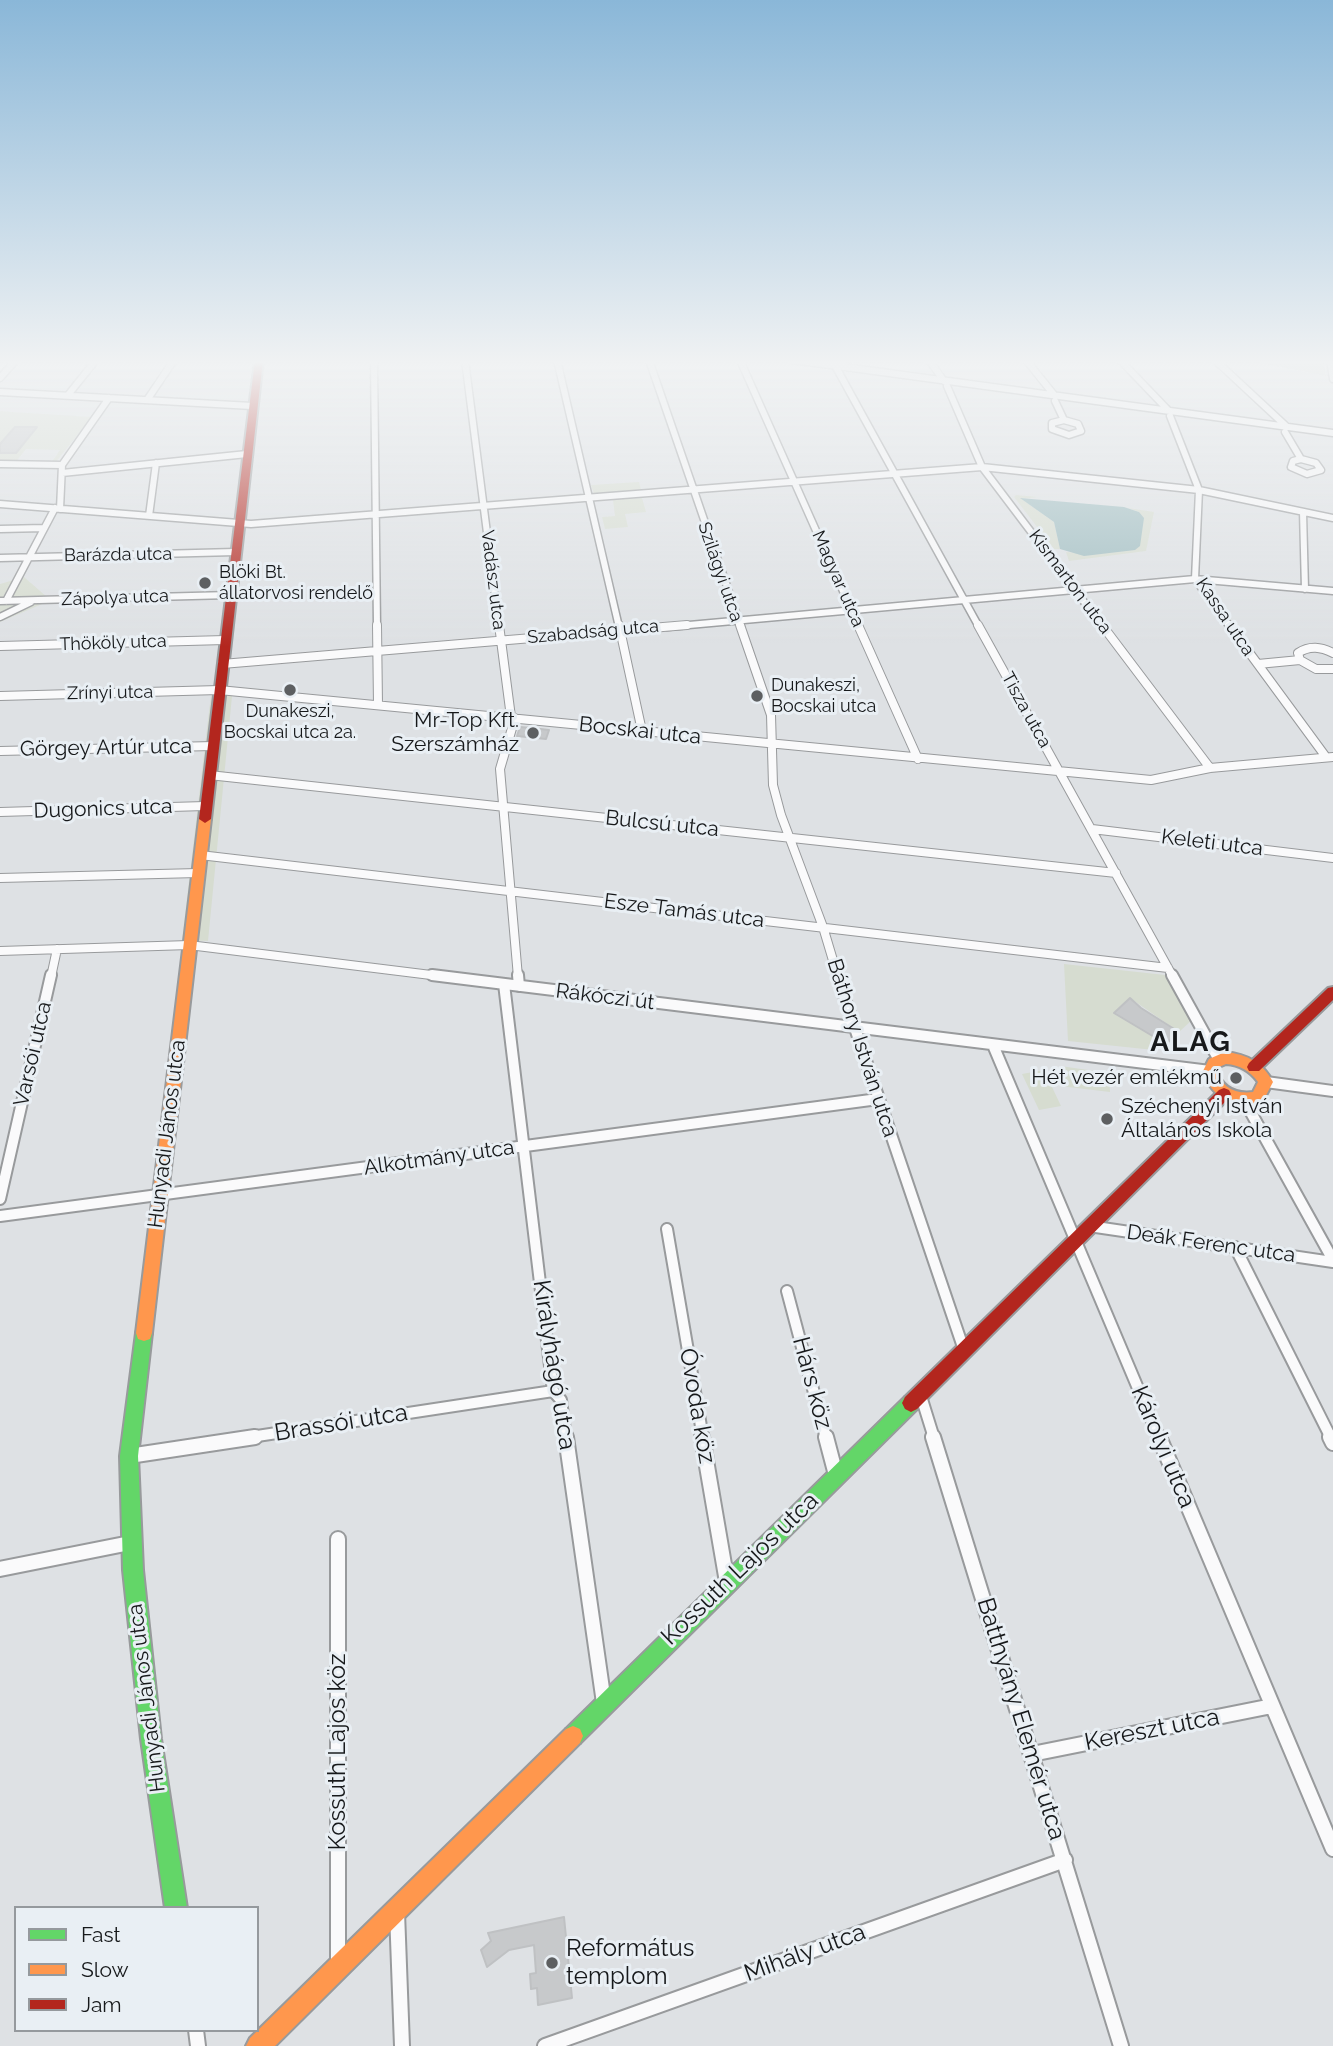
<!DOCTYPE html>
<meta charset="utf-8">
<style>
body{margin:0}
#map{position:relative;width:1333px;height:2046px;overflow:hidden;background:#dee1e4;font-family:Raleway,sans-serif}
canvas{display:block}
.legend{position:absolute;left:14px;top:1906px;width:245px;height:126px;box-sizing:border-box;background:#e9eff4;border:2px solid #95999d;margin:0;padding:9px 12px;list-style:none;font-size:21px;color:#17191b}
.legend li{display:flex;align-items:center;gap:14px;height:35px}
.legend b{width:35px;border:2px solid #95999d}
</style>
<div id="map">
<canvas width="1333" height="2046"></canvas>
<ul class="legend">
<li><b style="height:9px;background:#63d668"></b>Fast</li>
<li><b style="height:9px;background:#ff974d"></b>Slow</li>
<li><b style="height:9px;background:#b3261e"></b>Jam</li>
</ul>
</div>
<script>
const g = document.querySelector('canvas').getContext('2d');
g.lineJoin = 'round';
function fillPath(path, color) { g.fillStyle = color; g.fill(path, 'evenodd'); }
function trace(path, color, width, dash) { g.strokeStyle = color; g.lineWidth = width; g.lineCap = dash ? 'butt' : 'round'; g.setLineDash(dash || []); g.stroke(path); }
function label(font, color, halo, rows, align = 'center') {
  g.font = font + ' Raleway,sans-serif'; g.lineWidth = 6; g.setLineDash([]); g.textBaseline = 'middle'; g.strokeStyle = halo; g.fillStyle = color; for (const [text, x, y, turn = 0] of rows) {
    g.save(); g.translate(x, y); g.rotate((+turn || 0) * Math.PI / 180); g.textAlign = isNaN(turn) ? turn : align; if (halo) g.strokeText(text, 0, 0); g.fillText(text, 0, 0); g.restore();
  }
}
const green = new Path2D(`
 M1247,360H1323L1326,376Z
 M0,411L12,412L92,417L55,463H51L60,450L26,449L15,463H0Z
 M639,482L642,493L600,496L594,494L591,485Z
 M1016,495L1038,497L1022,499L1054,522L1060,549H1054L1014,497Z
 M642,498L646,512L625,514L628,527L605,529L602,517L615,516L613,500Z
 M1128,508L1154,512L1146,551L1069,561L1066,552L1081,553L1139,512Z
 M24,577L47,597L42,604L0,622V584Z
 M211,695L232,696L208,941L182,940Z
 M1064,964L1165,975L1191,1021L1179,1032L1130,998L1114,1013L1166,1044L1154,1050L1068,1041Z
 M1060,1066L1109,1073L1110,1092L1060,1086Z
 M1044,1070L1061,1106L1039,1110L1022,1074Z`);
const water = new Path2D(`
 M1020,498L1124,507L1139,512L1144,518L1140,546L1135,550L1084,556L1060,549L1054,522Z`);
const building = new Path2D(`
 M15,427H37L16,453H0V444Z
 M520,727L532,728L549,730L546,739L517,736Z
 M1130,998L1141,1008L1179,1032L1166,1044L1114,1013Z
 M564,1917L572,1998L538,2005L537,1988L531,1989L530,1974L536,1973L534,1945L509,1950L487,1967L481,1950L491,1941L488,1933Z`);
const streetFar3 = new Path2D(`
 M374,360L377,627
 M465,360L499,627
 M557,360L619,627
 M649,360L741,627
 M740,360L859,627
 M793,360L1333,433
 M832,360L979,627
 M929,360L944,381
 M1026,360L1055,396
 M1120,360L1168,410
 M1215,360L1286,426
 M1330,360L1333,379
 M0,378L16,360
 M947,386L982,467L1103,627
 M0,392L252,406
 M68,395L96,360
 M147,400L174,360
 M1055,401L1064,420
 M1170,416L1199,490L1195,579L1230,627
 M1064,420L1078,424L1081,431L1069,435L1052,429V423Z
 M1285,432L1301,459
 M1301,459L1316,463L1321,470L1307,474L1291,467L1293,461Z
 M0,464L62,465
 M62,473L247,454
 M0,504L251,524L982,467L1199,490L1333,518
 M60,509L62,465L109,398
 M1303,512L1305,589
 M149,516L156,463
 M0,529L44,528
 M0,558L235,552
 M0,601L230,595
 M6,601L55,508
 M0,617L31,602
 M667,627L1195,579L1333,591`);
const streetFar2 = new Path2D(`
 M377,625L378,705
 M499,625L511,717
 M619,625L642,731
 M740,625L771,715L773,785L781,815L823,927L838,977
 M858,625L918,759
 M978,625L1173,977
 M1102,625L1210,768
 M1229,625L1326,757
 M0,646L225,640
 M1300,660L1298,653C1310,645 1321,647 1333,653
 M222,664L687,625
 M1258,664L1300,660L1316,669H1333
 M0,696L219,690L1151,780L1210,768L1333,757
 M515,718L500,769L518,977
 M0,751L213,746
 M209,775L1116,873
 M0,812L205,806
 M1092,829L1333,858
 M200,855L1168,968
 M0,878L198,873
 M0,951L189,945L447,977
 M51,977L57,949`);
const streetFar1 = new Path2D(`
 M432,975L1210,1071
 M518,975L519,986
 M837,975L964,1350
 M1172,975L1219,1060
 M504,984L553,1391L561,1400L566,1438
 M993,1045L1159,1438
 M1266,1082L1333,1091
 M1244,1100L1333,1260
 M0,1199L51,975
 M0,1216L878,1099
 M1089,1226L1333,1262
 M667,1229L703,1438
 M1235,1247L1331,1438
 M787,1291L826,1438
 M920,1393L934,1438
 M244,1438L553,1391`);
const street = new Path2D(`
 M566,1437L604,1703
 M702,1437L727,1582
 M826,1437L836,1475
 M933,1437L1121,2046
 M1159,1437L1333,1849
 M1330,1437L1333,1443
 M129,1456L255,1437
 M338,1539V1962
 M0,1569L130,1543
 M1032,1754L1272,1706
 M397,1912L402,2046
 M196,2030L198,2046
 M545,2046L1065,1860`);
const fast = new Path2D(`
 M144,1325L150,1327L152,1333L138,1456L143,1570L161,1739L187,1908H165L141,1739L123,1570L120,1456L136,1333L138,1327Z
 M911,1394L917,1397L920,1403L917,1409L580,1743L573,1746L566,1743L563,1736L566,1729L905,1397Z`);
const slow = new Path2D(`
 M205,815L211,819L152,1333L150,1339L144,1341L138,1339L136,1333L199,819Z
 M1225,1052C1247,1054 1263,1063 1273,1082L1263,1101C1235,1110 1212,1099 1203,1071L1209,1059ZM1226,1064C1240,1065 1250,1071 1258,1082L1253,1092C1236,1094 1223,1089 1217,1071L1219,1067Z
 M573,1726L580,1729L583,1736L580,1743L275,2046H246L250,2038L566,1729Z`);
const jam = new Path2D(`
 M255,360H263L211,819L205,823L199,819Z
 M1333,987V1000L1259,1071H1249L1247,1067L1249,1063L1328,988Z
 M1224,1088L1229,1090L1231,1094L1229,1098L917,1409L911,1412L905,1409L902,1403L905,1397L1219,1090Z`);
const markers = [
 [205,583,7,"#5d5f61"],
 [290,690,7,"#5d5f61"],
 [757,696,7,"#5d5f61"],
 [533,733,7,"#5d5f61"],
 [1236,1078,7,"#5d5f61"],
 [1107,1119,7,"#5d5f61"],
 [552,1963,7,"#5d5f61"]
];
const farStreetnames = [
 ["Barázda utca",118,555,-1],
 ["Szilágyi utca",720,572,71],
 ["Magyar utca",838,579,66],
 ["Vadász utca",493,580,83],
 ["Kismarton utca",1070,582,53],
 ["Zápolya utca",115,598,-2],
 ["Kassa utca",1225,617,56],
 ["Szabadság utca",593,632,-5],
 ["Thököly utca",113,643,-2],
 ["Zrínyi utca",110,693,-1],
 ["Tisza utca",1026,710,61]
];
const farPoinames = [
 ["Blöki Bt.",219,573],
 ["állatorvosi rendelő",219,594],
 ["Dunakeszi,",771,686],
 ["Bocskai utca",771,707],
 ["Dunakeszi,",290,712,"center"],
 ["Bocskai utca 2a.",290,733,"center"]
];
const poiNames = [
 ["Mr-Top Kft.",519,721],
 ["Szerszámház",519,745],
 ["Hét vezér emlékmű",1222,1078],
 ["Széchenyi István",1121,1107,"left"],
 ["Általános Iskola",1121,1131,"left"]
];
const streetNames = [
 ["Bocskai utca",640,731,6],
 ["Görgey Artúr utca",106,748,-1],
 ["Dugonics utca",103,809,-2],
 ["Bulcsú utca",662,824,6],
 ["Keleti utca",1212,843,7],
 ["Esze Tamás utca",684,911,7],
 ["Rákóczi út",605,997,7],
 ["Báthory István utca",862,1048,72],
 ["Varsói utca",33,1054,-77],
 ["Hunyadi János utca",167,1134,-83],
 ["Alkotmány utca",439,1158,-8],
 ["Deák Ferenc utca",1211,1244,8],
 ["Hunyadi János utca",147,1698,-97]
];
const nearStreetnames = [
 ["Királyhágó utca",554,1365,81],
 ["Hárs köz",812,1383,75],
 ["Óvoda köz",697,1406,80],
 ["Brassói utca",341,1423,-9],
 ["Károlyi utca",1163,1447,67],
 ["Kossuth Lajos utca",740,1569,-44],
 ["Batthyány Elemér utca",1021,1719,73],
 ["Kereszt utca",1152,1730,-11],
 ["Kossuth Lajos köz",338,1752,-90],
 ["Mihály utca",805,1953,-20]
];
const nearPoinames = [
 ["Református",566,1949],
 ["templom",566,1977]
];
const districtNames = [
 ["ALAG",1191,1043]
];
fillPath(green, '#d6dcd0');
fillPath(water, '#9ebcc0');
fillPath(building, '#c7c9cb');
trace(building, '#bfc1c3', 2);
trace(streetFar3, '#989a9c', 9);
trace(streetFar2, '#989a9c', 10);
trace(streetFar1, '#989a9c', 14);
trace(street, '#989a9c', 18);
trace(fast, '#989a9c', 4);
trace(slow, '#989a9c', 4);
trace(jam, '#989a9c', 4);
trace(streetFar3, '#fafafb', 6);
trace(streetFar2, '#fafafb', 8);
trace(streetFar1, '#fafafb', 10);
trace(street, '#fafafb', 14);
fillPath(fast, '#63d668');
fillPath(slow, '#ff974d');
fillPath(jam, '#b3261e');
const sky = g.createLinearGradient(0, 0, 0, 647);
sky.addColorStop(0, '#8ab7d8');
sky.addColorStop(0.56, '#f0f2f3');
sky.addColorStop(1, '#f0f2f300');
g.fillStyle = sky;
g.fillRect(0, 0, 1333, 647);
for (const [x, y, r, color] of markers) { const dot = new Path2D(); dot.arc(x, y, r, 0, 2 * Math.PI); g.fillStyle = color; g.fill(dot); trace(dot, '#e9eff4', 2.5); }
label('18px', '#17191b', '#e9eff4', farStreetnames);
label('18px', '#17191b', '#e9eff4', farPoinames, 'left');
label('21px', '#17191b', '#e9eff4', poiNames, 'right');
label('21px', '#17191b', '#e9eff4', streetNames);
label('24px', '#17191b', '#e9eff4', nearStreetnames);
label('24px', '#17191b', '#e9eff4', nearPoinames, 'left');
g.letterSpacing = '2px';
label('bold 28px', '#17191b', '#e9eff4', districtNames);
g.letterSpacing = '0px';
</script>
